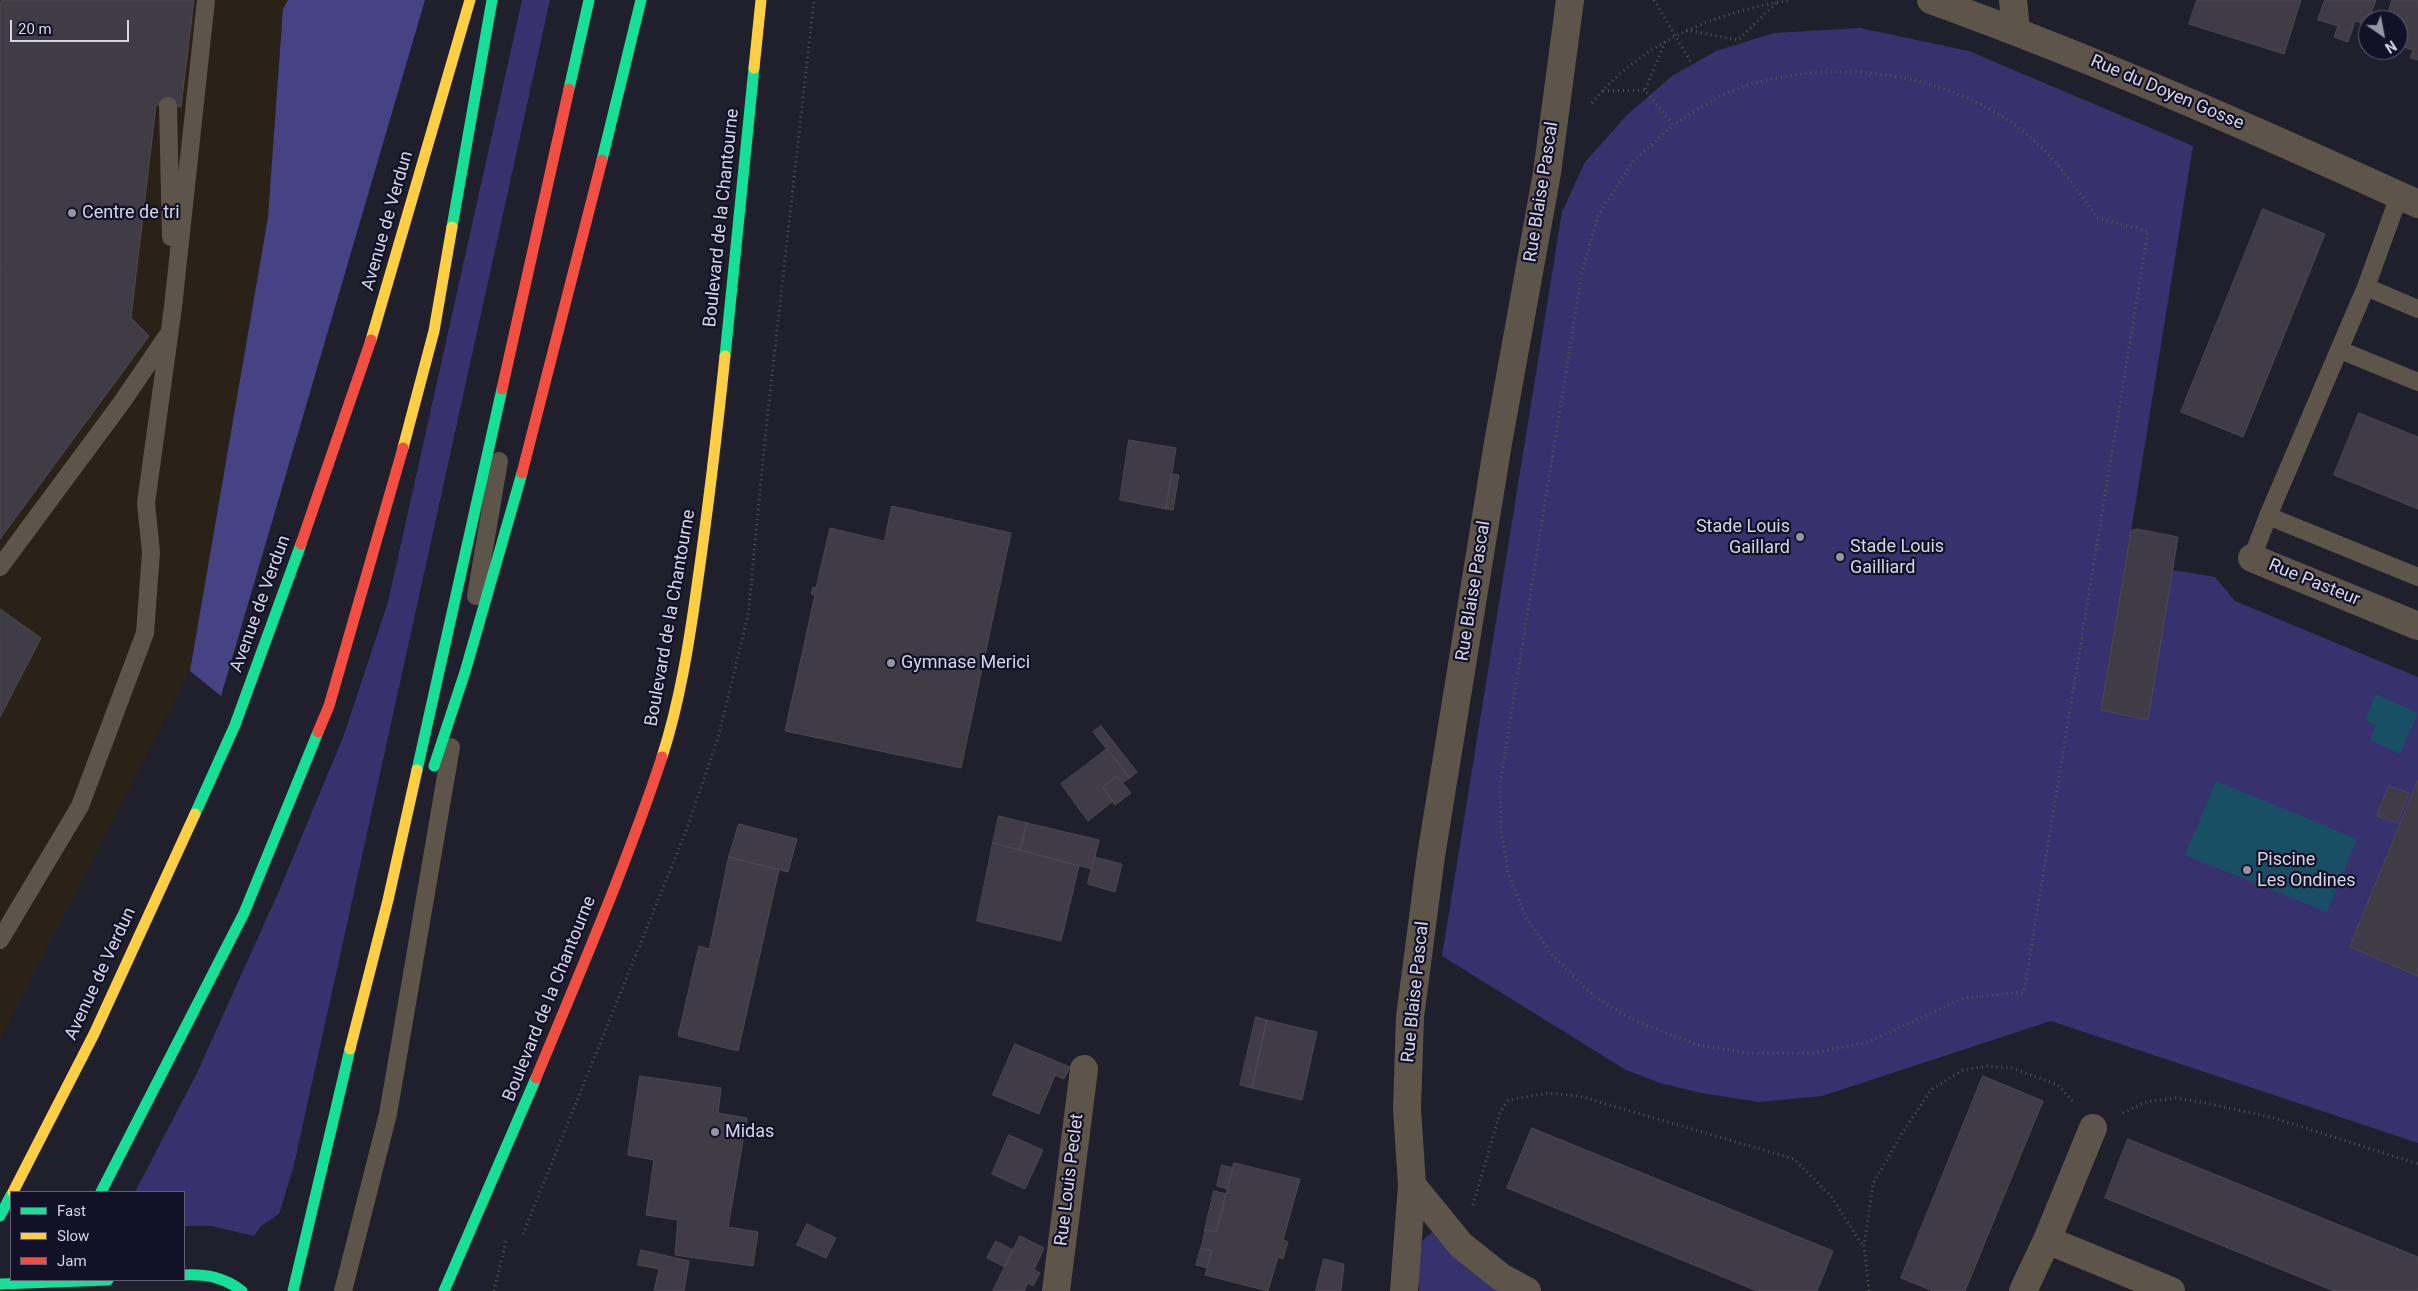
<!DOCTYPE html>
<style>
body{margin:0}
#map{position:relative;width:2418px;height:1291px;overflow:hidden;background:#201f2c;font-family:Roboto,sans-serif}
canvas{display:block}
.legend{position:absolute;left:10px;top:1191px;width:175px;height:90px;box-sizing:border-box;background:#121127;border:1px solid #605f73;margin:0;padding:6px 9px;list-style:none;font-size:15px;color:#d5d5e6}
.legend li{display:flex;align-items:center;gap:10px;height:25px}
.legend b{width:25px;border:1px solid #605f73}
.north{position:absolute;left:2358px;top:10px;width:50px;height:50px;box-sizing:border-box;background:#121127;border:1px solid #605f73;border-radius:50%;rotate:147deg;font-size:14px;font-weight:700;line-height:20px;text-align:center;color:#d5d5e6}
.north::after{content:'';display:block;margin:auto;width:18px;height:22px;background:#9695a5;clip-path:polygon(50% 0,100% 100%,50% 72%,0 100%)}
.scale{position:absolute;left:10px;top:20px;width:119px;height:22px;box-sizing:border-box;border:2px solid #d5d5e6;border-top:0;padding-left:6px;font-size:15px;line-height:18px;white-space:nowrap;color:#d5d5e6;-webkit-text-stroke:4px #121127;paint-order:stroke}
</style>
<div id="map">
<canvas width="2418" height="1291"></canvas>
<ul class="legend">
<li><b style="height:6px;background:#16e098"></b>Fast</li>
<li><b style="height:6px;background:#ffcf43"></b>Slow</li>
<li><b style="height:6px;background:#f24e42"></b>Jam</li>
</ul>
<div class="north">N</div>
<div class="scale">20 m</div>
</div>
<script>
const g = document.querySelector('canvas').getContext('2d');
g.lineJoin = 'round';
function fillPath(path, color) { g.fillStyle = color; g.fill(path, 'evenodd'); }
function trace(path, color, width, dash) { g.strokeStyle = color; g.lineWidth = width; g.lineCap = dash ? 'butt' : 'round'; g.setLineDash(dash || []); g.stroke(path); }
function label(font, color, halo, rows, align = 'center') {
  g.font = font + ' Roboto,sans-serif'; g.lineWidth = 4.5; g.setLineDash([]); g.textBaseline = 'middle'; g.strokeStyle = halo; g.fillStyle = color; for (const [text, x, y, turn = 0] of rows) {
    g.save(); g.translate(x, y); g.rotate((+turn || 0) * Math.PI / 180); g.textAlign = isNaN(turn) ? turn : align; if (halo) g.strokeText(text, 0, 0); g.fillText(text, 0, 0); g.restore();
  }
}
const industrial = new Path2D(`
 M0,0H288L283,9L268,217L190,671L0,1040Z`);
const green = new Path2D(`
 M522,0H550L294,1165L279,1214L261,1226L254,1236L211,1226H184V1192H135L196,1075L279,891L344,735L388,602Z
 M1860,28L1969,51L2193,146L2131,531L2137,529L2178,537L2173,570L2215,577L2235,601L2418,677V1143L2051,1021L1822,1096L1759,1102L1701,1093L1660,1083L1626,1070L1442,956L1562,212L1585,162L1627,115L1672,76L1716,51L1774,33Z
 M1432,1232L1439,1235L1499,1291H1419L1418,1273L1422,1241Z`);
const forest = new Path2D(`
 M288,0H425L221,696L190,671L268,217L283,9Z`);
const water = new Path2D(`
 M2376,694L2418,713L2400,754L2370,740L2376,725L2365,720Z
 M2216,781L2357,839L2327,912L2185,855Z`);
const building = new Path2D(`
 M2,0H194L181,107L156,105L131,318L149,336L0,539V3Z
 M2197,0H2301L2284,54L2189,24Z
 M2325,0H2376L2367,25L2355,21L2348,42L2334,37L2338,26L2318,20Z
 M2392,0H2418V60L2410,58L2413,50L2398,45V20H2387Z
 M2263,209L2325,234L2243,437L2181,412Z
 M2359,413L2418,437V509L2334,475Z
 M1129,440L1176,448L1166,509L1120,500Z
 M1172,474L1179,475L1173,510L1166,509Z
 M892,506L1011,533L961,768L785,731L815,595L811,594L813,587L816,588L830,528L884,541Z
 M2137,529L2178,537L2148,720L2101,710L2131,531Z
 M0,609L41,638L0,717Z
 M1101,726L1137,772L1130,778L1093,732Z
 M1107,749L1130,778L1122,783L1117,776L1103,787L1113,801L1088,821L1061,784Z
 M1117,776L1131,793L1115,805L1103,787Z
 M2418,780V976L2350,947Z
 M2389,786L2409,793L2397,823L2377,816Z
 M999,816L1027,823L1020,850L993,843Z
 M1027,823L1099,840L1092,869L1020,850Z
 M739,824L797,839L788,872L729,857Z
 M993,843L1079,866L1061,941L977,921Z
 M729,857L779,870L738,1051L678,1036L699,946L709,949Z
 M1094,857L1122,864L1115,892L1088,884Z
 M1256,1017L1267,1020L1252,1088L1240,1085Z
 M1267,1020L1317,1032L1302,1100L1252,1088Z
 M1015,1044L1070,1067L1064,1079L1055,1075L1039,1114L993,1095Z
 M640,1076L721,1088L718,1113L747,1118L728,1227L758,1232L753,1266L675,1255L678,1220L646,1215L654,1160L628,1155Z
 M1983,1076L2043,1101L1965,1291H1933L1901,1278Z
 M1532,1128L1833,1251L1817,1291H1757L1507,1188Z
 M1009,1135L1043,1150L1025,1189L992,1174Z
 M2128,1139L2418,1257V1291H2334L2105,1198Z
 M1234,1163L1300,1179L1283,1240L1288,1242L1283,1259L1278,1257L1268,1291L1205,1275L1212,1251L1201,1248L1205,1230L1216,1232Z
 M1222,1165L1233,1168L1228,1189L1217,1186Z
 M1214,1191L1226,1194L1216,1232L1205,1230Z
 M807,1224L836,1238L826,1258L797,1245Z
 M1020,1236L1044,1248L1034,1270L1040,1273L1033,1286L1028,1283L1024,1291H993Z
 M996,1241L1013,1250L1005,1267L987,1258Z
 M1201,1248L1212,1251L1207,1268L1196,1265Z
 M641,1250L689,1261L684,1291H654L659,1269L638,1265Z
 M1324,1259L1344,1264L1341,1291H1316Z`);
const path = new Path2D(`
 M1654,0L1692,64
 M1686,30L1738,40L1776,3
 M1665,42L1645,90L1673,125L1631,164L1598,216L1582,272L1500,784L1501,829L1508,872L1525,915L1551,954L1595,997L1635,1021L1698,1045L1748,1053H1814L1868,1042L1964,998L2024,992L2148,231L2097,218C2077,189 2057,160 2030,137C1952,71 1834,56 1739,88C1715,96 1694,112 1673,125
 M1603,91L1645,90
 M1592,103C1643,41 1714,13 1791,0
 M2123,1113L2145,1102L2176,1098L2206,1103L2274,1118L2418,1164
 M1473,1205L1500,1113L1508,1100L1548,1093L1579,1096L1794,1159L1830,1195L1863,1246
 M523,1234L686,831L718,738L748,616L766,429L814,0
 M494,1291L506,1241
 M1869,1291L1864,1246L1873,1184L1901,1135L1931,1090L1963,1070L1987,1066L2012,1068L2058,1085L2073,1102`);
const lane = new Path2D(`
 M168,106L171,237
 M2399,196L2366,287L2268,516L2418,577
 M2366,287L2418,309
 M2340,350L2418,382
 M2252,558L2268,516
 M0,567L122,402L167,336
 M476,596L499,461
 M0,940L80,806L145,633L151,553L146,503L173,307L206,0
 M343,1291L388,1114L451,747`);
const street = new Path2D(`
 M1931,0C2097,60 2258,131 2418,204
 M2013,0L2016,30
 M2252,558L2418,626
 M1412,1185L1461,1245L1501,1277L1527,1291
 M2047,1240L2171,1291
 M1056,1291L1084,1069
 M1404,1291L1412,1185L1407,1109L1410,1017L1431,856L1498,443L1547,173L1570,0
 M2023,1291L2047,1240L2093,1128`);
const fast = new Path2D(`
 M569,89L589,0
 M602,160L641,0
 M452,227L492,0
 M725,356L754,68
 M434,766L465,672L522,473
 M417,770L502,389
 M195,814L235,725L301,544
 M101,1192L244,913L318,732
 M0,1216L11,1195
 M184,1275C206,1274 224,1277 242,1291
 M0,1284L108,1280
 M293,1291L350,1049
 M444,1291L536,1078`);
const slow = new Path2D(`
 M754,68L761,0
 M371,340L470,0
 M403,448L434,331L452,227
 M662,757C680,701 689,643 697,586C708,509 717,433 725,356
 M350,1049L388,900L417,770
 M13,1192L94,1034L195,814`);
const jam = new Path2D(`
 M502,389L569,89
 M522,473L602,160
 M301,544L371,340
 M318,732L329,706L403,448
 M536,1078C580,972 626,866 662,757`);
const markers = [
 [72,213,5,"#9695a5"],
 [1800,537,5,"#9695a5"],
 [1840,557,5,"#9695a5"],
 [891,663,5,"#9695a5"],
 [2247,870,5,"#9695a5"],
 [715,1132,5,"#9695a5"]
];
const streetNames = [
 ["Rue du Doyen Gosse",2167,93,23],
 ["Rue Blaise Pascal",1542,192,-81],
 ["Boulevard de la Chantourne",722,218,-84],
 ["Avenue de Verdun",388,221,-74],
 ["Rue Pasteur",2314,583,22],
 ["Rue Blaise Pascal",1474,591,-81],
 ["Avenue de Verdun",261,604,-70],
 ["Boulevard de la Chantourne",671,618,-80],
 ["Avenue de Verdun",101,974,-65],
 ["Rue Blaise Pascal",1416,992,-84],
 ["Boulevard de la Chantourne",550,999,-68],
 ["Rue Louis Peclet",1070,1180,-83]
];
const poiNames = [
 ["Centre de tri",82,213],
 ["Stade Louis",1790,527,"right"],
 ["Gaillard",1790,548,"right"],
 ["Stade Louis",1850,547],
 ["Gailliard",1850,568],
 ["Gymnase Merici",901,663],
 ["Piscine",2257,860],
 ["Les Ondines",2257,881],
 ["Midas",725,1132]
];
fillPath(industrial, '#2a2216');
fillPath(green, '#37326e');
fillPath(forest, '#474284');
fillPath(water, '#184f65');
fillPath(building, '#403c46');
trace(building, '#4d4751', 1);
trace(path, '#595450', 3, [1, 4]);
trace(lane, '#5d554a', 18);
trace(street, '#5d554a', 28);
trace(fast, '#16e098', 11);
trace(slow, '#ffcf43', 11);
trace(jam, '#f24e42', 11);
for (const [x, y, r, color] of markers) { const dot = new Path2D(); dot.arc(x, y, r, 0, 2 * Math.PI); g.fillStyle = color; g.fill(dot); trace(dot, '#121127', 2); }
label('18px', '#d5d5e6', '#121127', streetNames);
label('18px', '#d5d5e6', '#121127', poiNames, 'left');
</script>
